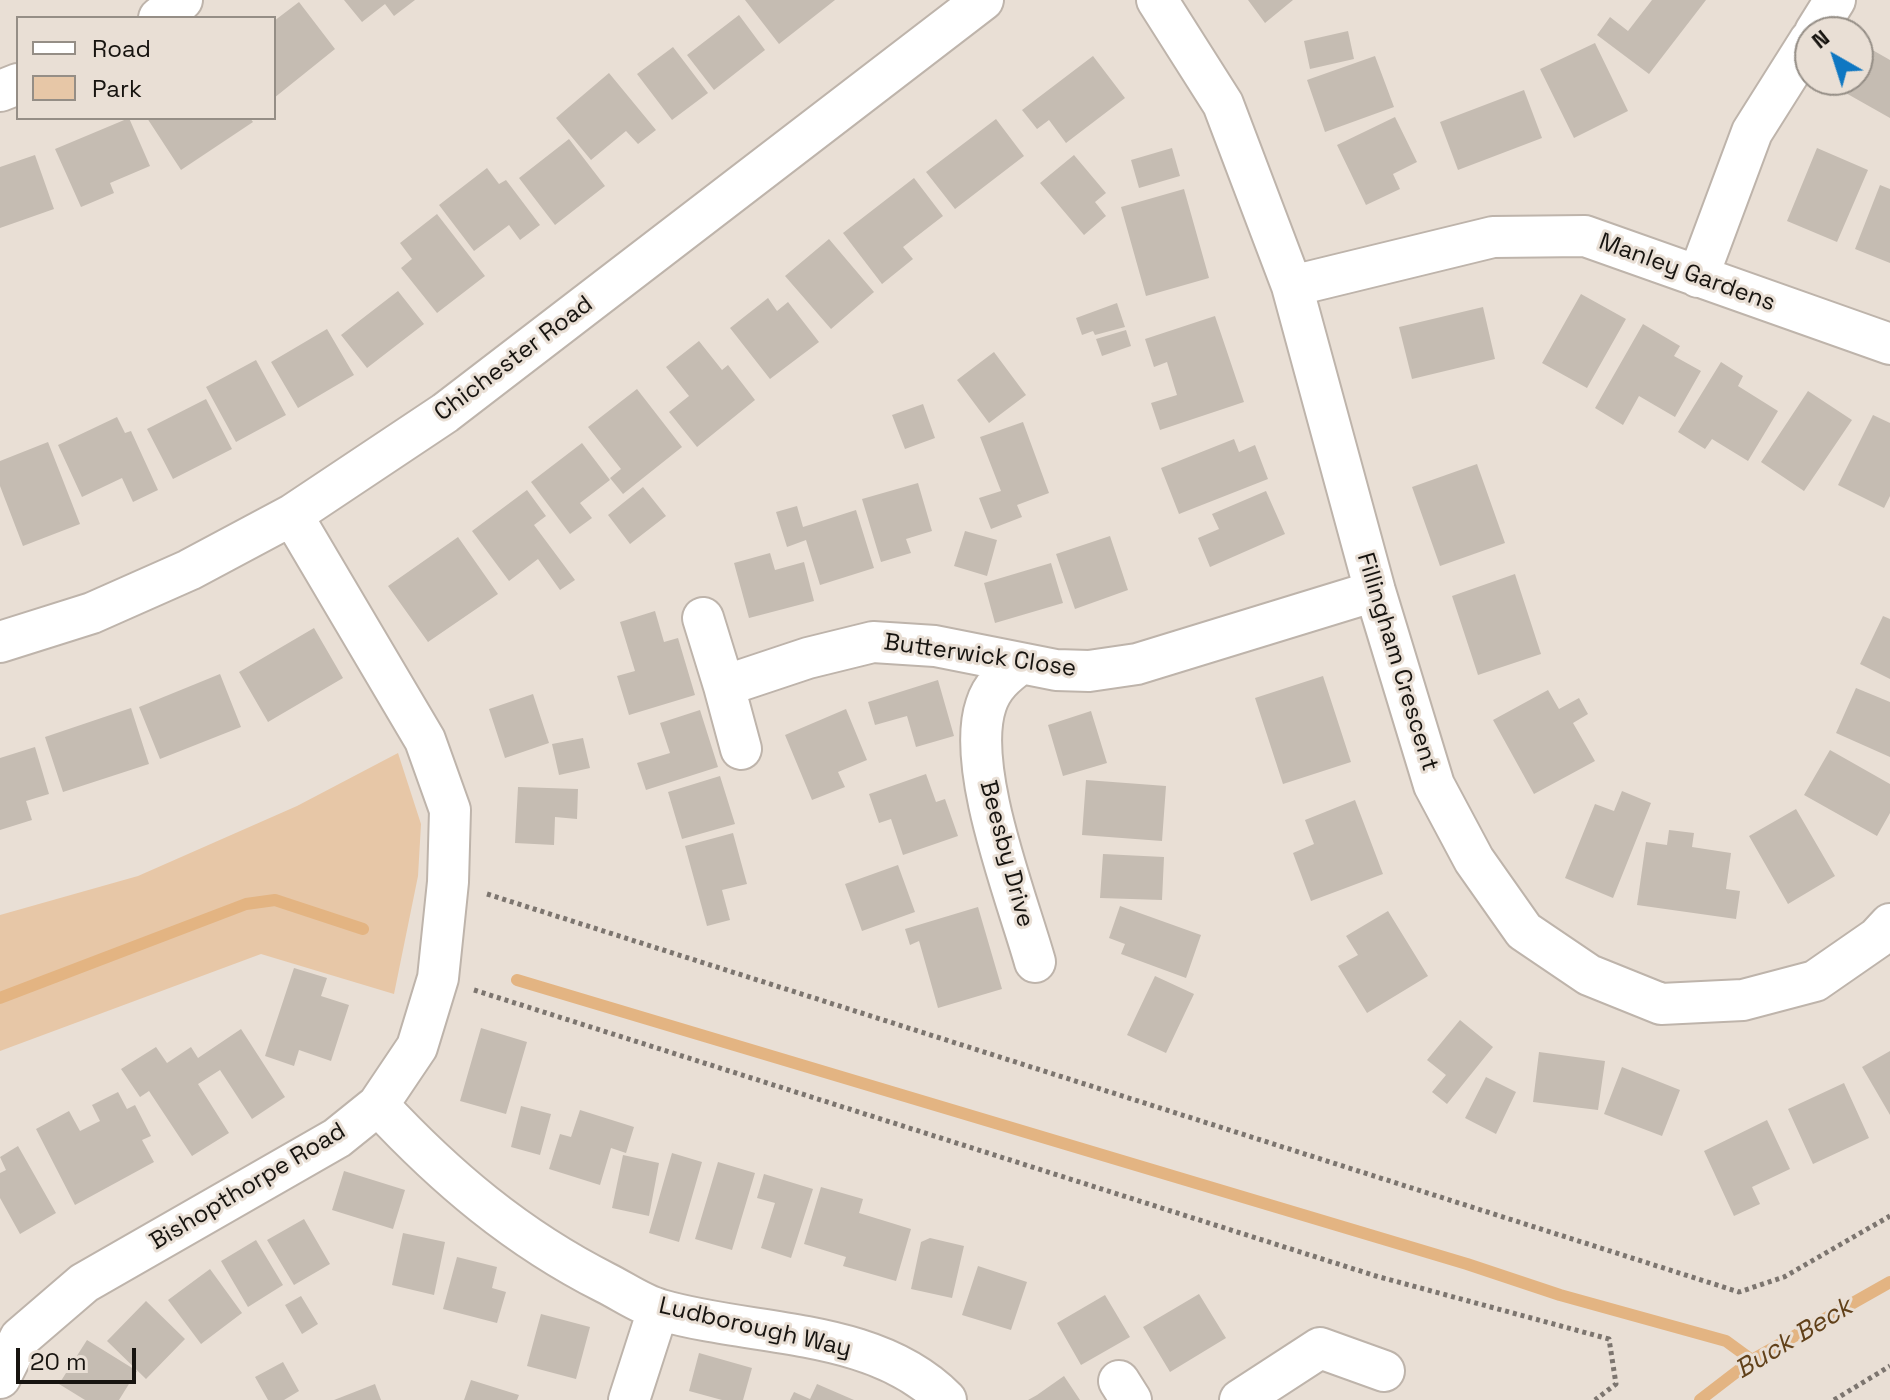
<!DOCTYPE html>
<style>
body{margin:0}
#map{position:relative;width:1890px;height:1400px;overflow:hidden;background:#e9dfd5;font-family:"Space Grotesk",sans-serif}
canvas{display:block}
.legend{position:absolute;left:16px;top:16px;width:260px;height:104px;box-sizing:border-box;background:#e9dfd5;border:2px solid #958e86;margin:0;padding:10px 14px;list-style:none;font-size:24px;color:#171410}
.legend li{display:flex;align-items:center;gap:16px;height:40px}
.legend b{width:40px;border:2px solid #958e86}
.north{position:absolute;left:1794px;top:16px;width:80px;height:80px;box-sizing:border-box;background:#e9dfd5;border:2px solid #958e86;border-radius:50%;rotate:321deg;font-size:22px;font-weight:700;line-height:32px;text-align:center;color:#171410}
.north::after{content:'';display:block;margin:auto;width:28px;height:36px;background:#0e77c2;clip-path:polygon(50% 0,100% 100%,50% 72%,0 100%)}
.scale{position:absolute;left:16px;top:1348px;width:120px;height:36px;box-sizing:border-box;border:4px solid #171410;border-top:0;padding-left:10px;font-size:24px;line-height:28px;white-space:nowrap;color:#171410;-webkit-text-stroke:6px #e9dfd5;paint-order:stroke}
</style>
<div id="map">
<canvas width="1890" height="1400"></canvas>
<ul class="legend">
<li><b style="height:10px;background:#fff"></b>Road</li>
<li><b style="height:22px;background:#e7c7a7"></b>Park</li>
</ul>
<div class="north">N</div>
<div class="scale">20 m</div>
</div>
<script>
const g = document.querySelector('canvas').getContext('2d');
g.lineJoin = 'round';
function fillPath(path, color) { g.fillStyle = color; g.fill(path, 'evenodd'); }
function trace(path, color, width, dash) { g.strokeStyle = color; g.lineWidth = width; g.lineCap = dash ? 'butt' : 'round'; g.setLineDash(dash || []); g.stroke(path); }
function label(font, color, halo, rows, align = 'center') {
  g.font = font + ' "Space Grotesk",sans-serif'; g.lineWidth = 6; g.setLineDash([]); g.textBaseline = 'middle'; g.strokeStyle = halo; g.fillStyle = color; for (const [text, x, y, turn = 0] of rows) {
    g.save(); g.translate(x, y); g.rotate((+turn || 0) * Math.PI / 180); g.textAlign = isNaN(turn) ? turn : align; if (halo) g.strokeText(text, 0, 0); g.fillText(text, 0, 0); g.restore();
  }
}
const green = new Path2D(`
 M398,753L421,824L418,876L394,994L261,954L0,1051V915L138,876L297,806Z`);
const stream = new Path2D(`
 M517,980L1467,1264L1560,1295L1726,1341L1752,1360
 M0,998L246,904L275,900L363,929
 M1700,1400L1752,1360L1890,1282`);
const building = new Path2D(`
 M344,0H415L394,16L385,4L362,22Z
 M745,0H835L779,44Z
 M1248,0H1293L1265,23Z
 M1652,0H1706L1649,74L1597,35L1610,17L1628,31Z
 M299,2L335,49L274,98V21Z
 M739,15L765,50L714,90L687,55Z
 M1348,31L1354,59L1310,69L1304,41Z
 M1595,43L1628,111L1574,138L1540,69Z
 M673,47L708,93L672,120L637,74Z
 M1869,48L1890,60V118L1844,92L1850,80H1858V66Z
 M1093,56L1125,98L1066,143L1049,120L1037,129L1022,110Z
 M1375,56L1394,107L1325,132L1307,80Z
 M609,73L656,130L638,144L626,131L591,160L556,118Z
 M1524,90L1542,138L1458,170L1440,122Z
 M1395,117L1417,162L1393,174L1400,189L1366,205L1337,145Z
 M129,118L150,166L110,183L114,193L81,207L55,149Z
 M147,118H250L253,122L181,170Z
 M996,119L1024,156L955,209L926,172Z
 M569,139L605,186L555,225L519,178Z
 M1172,148L1180,176L1139,188L1131,160Z
 M1817,148L1868,170L1837,242L1787,221Z
 M35,155L54,209L0,228V167Z
 M1074,155L1106,193L1095,202L1106,216L1084,235L1040,183Z
 M487,168L499,184L506,180L540,225L520,240L509,225L474,251L439,205Z
 M914,178L943,216L903,247L913,259L882,284L843,233Z
 M1880,185L1890,189V263L1855,249Z
 M1184,189L1209,278L1146,296L1121,207Z
 M437,214L485,276L437,313L401,268L412,259L400,243Z
 M829,239L874,292L831,329L785,276Z
 M398,291L424,324L367,368L341,335Z
 M1581,294L1626,319L1587,388L1542,363Z
 M768,298L777,311L788,302L819,342L770,379L730,328Z
 M1117,303L1125,327L1095,335L1093,331L1082,335L1076,318Z
 M1483,307L1495,359L1412,379L1399,327Z
 M1215,316L1244,402L1160,430L1151,403L1177,395L1167,362L1154,367L1145,339Z
 M1643,324L1680,346L1674,356L1701,371L1675,417L1639,396L1623,425L1595,408Z
 M327,329L354,375L298,408L271,362Z
 M1126,330L1131,346L1102,356L1096,339Z
 M699,341L722,370L728,365L755,400L697,447L669,412L689,396L666,367Z
 M994,352L1026,395L989,423L957,380Z
 M256,360L286,415L236,442L206,387Z
 M1721,362L1743,376L1738,386L1778,411L1748,461L1712,439L1705,449L1678,432Z
 M637,389L682,447L623,494L610,478L621,469L588,427Z
 M1808,391L1852,420L1804,491L1761,462Z
 M206,399L232,449L173,479L147,429Z
 M923,404L935,438L905,449L892,415Z
 M1873,415L1890,423V496L1884,508L1838,485Z
 M117,417L125,433L131,431L158,490L133,502L122,478L82,497L58,445Z
 M1023,422L1049,493L1017,505L1022,517L991,529L979,498L1001,491L980,437Z
 M1234,439L1239,452L1255,445L1268,479L1179,514L1161,468Z
 M48,442L80,524L23,546L0,486V461Z
 M582,443L610,480L580,503L592,518L570,534L531,482Z
 M1477,464L1505,543L1440,566L1412,487Z
 M918,483L932,531L906,539L911,553L881,562L862,499Z
 M643,487L666,516L630,544L608,515Z
 M527,490L546,516L534,525L575,580L560,590L538,559L509,581L472,531Z
 M1266,491L1285,534L1210,567L1198,538L1219,529L1212,514Z
 M797,506L803,527L856,510L874,568L820,585L806,540L787,547L776,512Z
 M965,531L997,540L987,576L954,566Z
 M1110,536L1128,590L1075,609L1056,554Z
 M458,537L498,594L428,642L388,586Z
 M770,553L775,570L804,562L814,601L749,618L734,563Z
 M1051,563L1063,603L995,623L984,583Z
 M1515,574L1541,654L1478,675L1452,596Z
 M655,611L664,642L678,638L695,695L629,715L617,676L635,671L620,622Z
 M1883,616L1890,619V679L1860,664Z
 M314,628L343,678L268,722L239,672Z
 M220,674L241,727L160,759L139,707Z
 M1323,676L1351,762L1283,784L1255,698Z
 M938,680L954,736L916,747L907,716L875,725L868,702Z
 M1856,688L1890,702V757L1836,733Z
 M1548,690L1559,709L1579,698L1588,714L1573,723L1595,761L1534,794L1493,720Z
 M533,694L549,743L505,758L489,709Z
 M131,708L149,764L63,792L45,737Z
 M846,709L867,760L838,772L845,787L812,800L785,735Z
 M700,710L718,767L646,790L637,763L670,753L660,723Z
 M1091,711L1107,763L1063,776L1048,725Z
 M583,738L590,768L559,775L552,744Z
 M35,747L49,794L26,801L32,820L0,830V758Z
 M1830,750L1890,784V813L1877,836L1804,795Z
 M926,774L936,802L945,799L958,836L903,855L891,819L879,823L869,794Z
 M720,776L735,824L682,839L668,792Z
 M1086,780L1166,786L1162,841L1082,835Z
 M518,787L578,789L577,819L555,817L554,845L515,843Z
 M1622,791L1651,803L1613,898L1565,878L1595,804L1614,811Z
 M1355,800L1383,874L1311,901L1293,853L1314,844L1305,820Z
 M1796,809L1835,876L1788,904L1749,836Z
 M1669,830L1694,833L1692,847L1731,853L1726,889L1740,891L1736,919L1637,905L1646,842L1667,845Z
 M733,833L747,884L722,890L730,920L707,926L685,846Z
 M1103,854L1164,857L1162,900L1100,898Z
 M898,865L915,912L862,931L845,884Z
 M1120,906L1201,935L1186,978L1121,954L1125,944L1109,938Z
 M978,907L1002,989L938,1008L919,941L910,945L905,929Z
 M1388,911L1428,976L1367,1013L1338,966L1358,955L1346,936Z
 M294,968L327,978L321,996L349,1005L331,1061L299,1050L294,1066L265,1056Z
 M1155,976L1194,994L1166,1053L1127,1035Z
 M1460,1020L1493,1047L1447,1104L1432,1092L1446,1075L1427,1060Z
 M481,1028L527,1042L506,1114L460,1101Z
 M241,1029L285,1097L252,1119L220,1070L198,1084L229,1133L192,1156L149,1091L140,1097L121,1069L156,1047L167,1063L191,1047L198,1058Z
 M1890,1051V1115L1862,1067Z
 M1539,1052L1605,1061L1598,1110L1533,1102Z
 M1622,1067L1680,1090L1662,1136L1604,1114Z
 M1486,1077L1516,1092L1496,1134L1465,1118Z
 M1844,1083L1869,1138L1813,1164L1788,1109Z
 M118,1092L127,1109L135,1105L151,1136L142,1140L154,1162L75,1205L36,1129L69,1111L80,1131L100,1121L92,1105Z
 M521,1106L551,1114L540,1155L511,1147Z
 M580,1110L634,1127L626,1153L611,1148L600,1185L549,1169L560,1134L571,1137Z
 M1767,1120L1790,1169L1752,1187L1760,1204L1734,1216L1704,1151Z
 M18,1146L56,1213L20,1234L0,1198V1173L6,1170L0,1157Z
 M672,1153L702,1162L679,1242L649,1233Z
 M623,1155L659,1163L649,1216L612,1208Z
 M718,1162L755,1173L732,1250L695,1239Z
 M344,1171L405,1190L393,1229L332,1210Z
 M764,1174L813,1189L791,1258L761,1248L775,1203L757,1198Z
 M821,1187L863,1199L859,1213L911,1229L896,1281L843,1266L846,1257L804,1244Z
 M304,1219L330,1264L294,1285L267,1240Z
 M403,1233L445,1242L434,1295L392,1285Z
 M930,1238L964,1246L952,1298L911,1289L921,1242Z
 M256,1240L283,1285L248,1307L221,1261Z
 M457,1257L497,1267L492,1288L506,1292L497,1323L443,1309Z
 M978,1266L1027,1282L1011,1330L962,1315Z
 M210,1269L242,1313L201,1344L168,1300Z
 M1199,1294L1226,1338L1170,1372L1143,1327Z
 M1105,1295L1130,1337L1081,1365L1057,1323Z
 M301,1296L318,1324L302,1334L285,1305Z
 M146,1301L185,1339L146,1379L107,1341Z
 M541,1314L590,1327L576,1379L527,1366Z
 M87,1340L137,1371L119,1400H85L59,1384Z
 M699,1353L752,1368L743,1400H722L689,1391Z
 M283,1362L299,1391L284,1400H268L255,1377Z
 M1064,1376L1080,1400H1028L1037,1395Z
 M471,1380L519,1395L517,1400H464Z
 M375,1384L381,1400H334Z
 M817,1384L854,1400H790L794,1392L810,1399Z`);
const path = new Path2D(`
 M487,894L1739,1292L1784,1277L1890,1216
 M474,990L1376,1276L1609,1339L1616,1384L1595,1400
 M1834,1400L1890,1366`);
const minor = new Path2D(`
 M1157,0L1223,104L1292,286L1375,591L1434,785L1474,860L1524,931L1589,975L1661,1004L1743,1000L1815,981L1877,938L1890,924
 M159,18L182,0
 M1815,32L1835,0
 M0,91L18,84
 M1698,277L1752,132L1810,40
 M1292,286L1493,237L1585,236L1890,344
 M703,618L724,686L808,658L873,642L935,646L1056,670L1089,671L1137,664L1375,591
 M0,642L92,613L189,570L292,515L445,413L983,0
 M1020,664C1005,675 992,686 986,705C965,767 1017,898 1035,962
 M724,686L741,749
 M378,1105C446,1178 517,1238 606,1283C624,1292 642,1305 661,1310C753,1337 874,1327 946,1400
 M0,1378L20,1338L84,1283L337,1138L378,1105L417,1047L438,978L448,882L450,810L425,740L292,515
 M1119,1381L1131,1400
 M629,1400L658,1310
 M1240,1400L1320,1348L1384,1371`);
const streetNames = [
 ["Manley Gardens",1687,273,20],
 ["Chichester Road",514,359,-37],
 ["Butterwick Close",980,656,8],
 ["Fillingham Crescent",1397,662,73],
 ["Beesby Drive",1006,854,75],
 ["Bishopthorpe Road",248,1187,-31],
 ["Ludborough Way",755,1328,13]
];
const waterNames = [
 ["Buck Beck",1794,1339,-31]
];
fillPath(green, '#e7c7a7');
trace(stream, '#e3b482', 12);
fillPath(building, '#c5bcb2');
trace(minor, '#beb4ab', 44);
trace(path, '#7c756f', 5, [4, 4]);
trace(minor, '#fff', 40);
label('24px', '#171410', '#e9dfd5', streetNames);
label('italic 26px', '#61411a', '#e9dfd5', waterNames);
</script>
